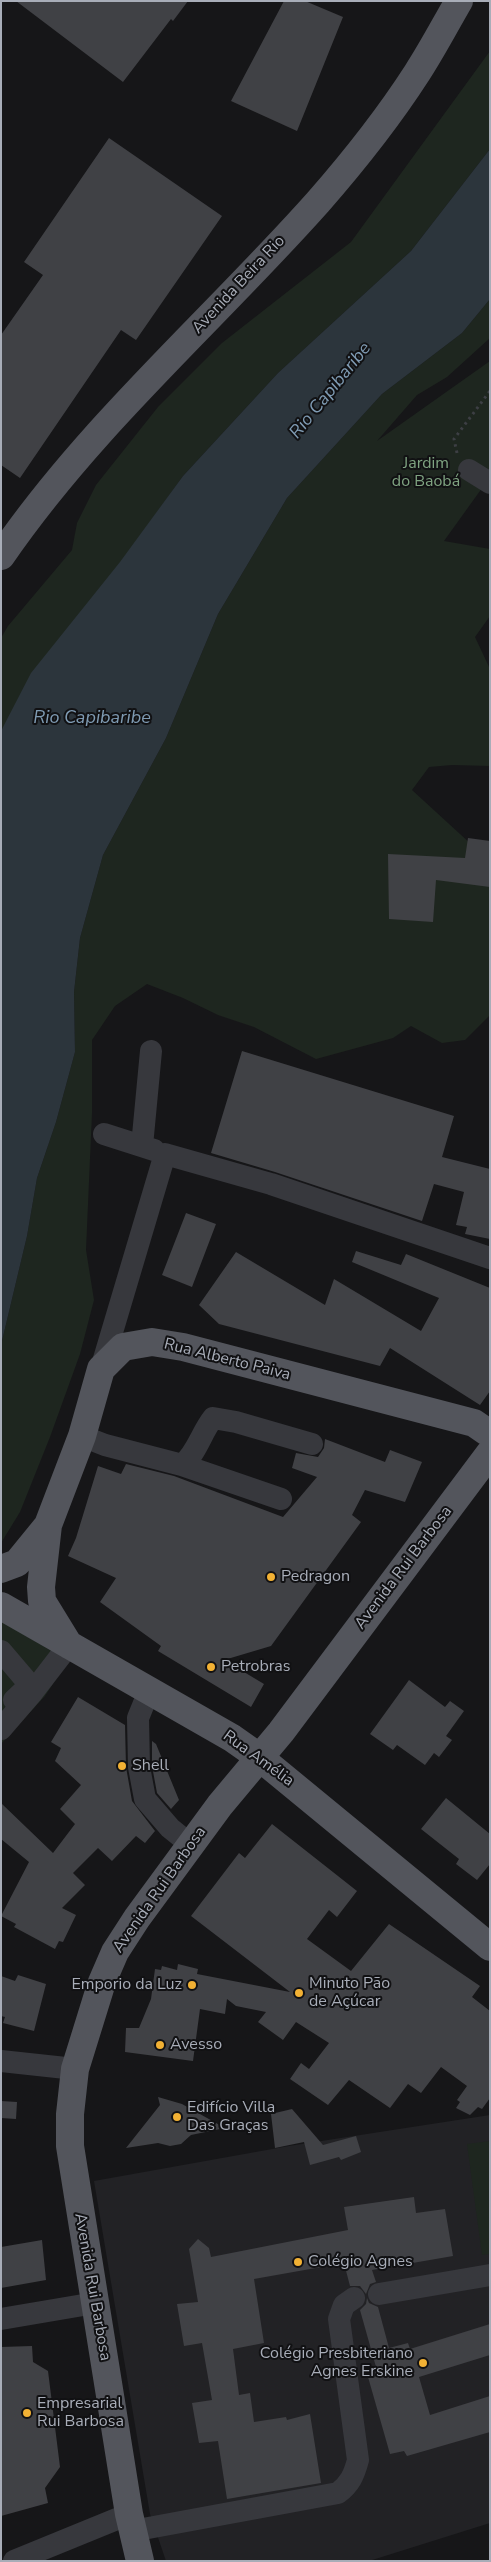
<!DOCTYPE html>
<meta charset="utf-8">
<style>
body{margin:0}
#map{position:relative;width:491px;height:2562px;overflow:hidden;background:#161618;font-family:"Nunito Sans",sans-serif}
canvas{display:block}
.frame{position:absolute;inset:0;border:2px solid #a8adb8;pointer-events:none}
</style>
<div id="map">
<canvas width="491" height="2562"></canvas>
<div class="frame"></div>
</div>
<script>
const g = document.querySelector('canvas').getContext('2d');
g.lineJoin = 'round';
function fillPath(path, color) { g.fillStyle = color; g.fill(path, 'evenodd'); }
function trace(path, color, width, dash) { g.strokeStyle = color; g.lineWidth = width; g.lineCap = dash ? 'butt' : 'round'; g.setLineDash(dash || []); g.stroke(path); }
function label(font, color, halo, rows, align = 'center') {
  g.font = font + ' "Nunito Sans",sans-serif'; g.lineWidth = 4; g.setLineDash([]); g.textBaseline = 'middle'; g.strokeStyle = halo; g.fillStyle = color; for (const [text, x, y, turn = 0] of rows) {
    g.save(); g.translate(x, y); g.rotate((+turn || 0) * Math.PI / 180); g.textAlign = isNaN(turn) ? turn : align; if (halo) g.strokeText(text, 0, 0); g.fillText(text, 0, 0); g.restore();
  }
}
const built = new Path2D(`
 M490,2115V2523L369,2561H166L150,2514L94,2181L289,2146Z`);
const green = new Path2D(`
 M490,51V149L411,251L278,373L183,476L1,731V638L8,626L72,550L77,523L96,485L158,407L222,343L351,242Z
 M490,299V338L447,377L417,395L377,441L490,361V477L444,541L490,549V616L475,637L490,669V766L452,765L429,767L412,790L484,856L490,874V1015L465,1040L442,1043L411,1026L393,1038L316,1059L254,1027L218,1015L183,998L147,984L115,1006L92,1040V1113L86,1250L94,1300L80,1354L50,1437L20,1512L1,1543V1345L27,1236L37,1178L56,1122L75,1052L74,992L80,938L103,855L166,738L218,614L287,498L382,394L462,333Z
 M1,1621L60,1656L64,1667L45,1696L1,1744Z
 M490,2141V2254L482,2255L467,2144Z`);
const water = new Path2D(`
 M490,149V299L462,333L382,394L287,498L218,614L166,738L103,855L80,938L74,992L75,1052L56,1122L37,1178L27,1236L1,1345V731L31,673L120,562L183,476L278,373L411,251Z`);
const building = new Path2D(`
 M16,1H188L173,21L171,19L123,82Z
 M284,1H305L343,17L297,131L231,101Z
 M109,138L222,216L136,340L121,330L20,478L1,465V335L43,275L24,262Z
 M468,838L490,841V887L436,880L433,922L389,919L388,854L465,858Z
 M242,1051L454,1116L442,1157L490,1169V1239L465,1234L467,1227L456,1225L464,1192L434,1184L422,1221L275,1172L211,1153Z
 M186,1213L216,1224L192,1287L162,1275Z
 M356,1251L401,1265L406,1254L490,1288V1391L480,1405L390,1348L380,1366L219,1324L199,1305L236,1252L325,1305L334,1279L421,1331L439,1298L352,1262Z
 M325,1439L385,1462L390,1450L422,1462L405,1502L365,1490L352,1515L361,1522L271,1646L224,1660L264,1684L251,1707L158,1651L161,1646L100,1602L116,1578L68,1556L76,1538L98,1466L121,1474L126,1464L174,1476L283,1517L317,1477L292,1468L296,1453L318,1457L324,1448Z
 M409,1680L445,1707L450,1701L464,1711L446,1736L452,1740L439,1757L434,1753L425,1765L397,1745L393,1750L370,1734Z
 M78,1697L125,1725L126,1767L132,1801L155,1831L145,1843L136,1836L112,1861L98,1848L73,1873L85,1885L62,1908L76,1915L63,1942L59,1941L55,1949L14,1927L16,1924L1,1916L29,1862L1,1839V1803L53,1853L75,1824L60,1809L81,1785L55,1761L61,1748L51,1742Z
 M152,1741L156,1744L179,1800L171,1809L157,1793L152,1766Z
 M446,1798L490,1834V1864L477,1880L456,1864L459,1859L421,1829Z
 M272,1824L357,1891L337,1917L329,1910L307,1939L351,1971L389,1924L480,1986L472,1997L490,2011V2098L482,2109L478,2107L470,2115L456,2108L460,2102L457,2100L467,2086L441,2067L421,2093L408,2084L390,2108L349,2080L328,2105L290,2079L301,2063L309,2069L329,2043L296,2022L283,2040L258,2022L266,2012L236,2006L227,1999L225,2014L200,2009L193,2061L125,2052L126,2028H139L151,1999L155,1969L161,1970L162,1966L177,1970L178,1964L198,1969L197,1974L290,1992L191,1916L239,1853L245,1858Z
 M18,1975L46,1984L34,2031L3,2023L5,2017L1,2016V1976L15,1981Z
 M158,2097L182,2104L225,2128L191,2135L181,2144L170,2146L158,2143L126,2148L160,2105Z
 M1,2101L17,2102L16,2119L1,2118Z
 M292,2109L323,2145L356,2136L361,2152L341,2160L339,2157L310,2165L304,2142L275,2148L271,2114Z
 M414,2197L416,2213L445,2209L453,2256L372,2270L376,2282L370,2284L366,2294L360,2286H350L344,2263L254,2279L264,2343L233,2349L239,2395L250,2393L254,2422L286,2417L287,2420L310,2414L321,2483L227,2499L218,2441L199,2443L192,2403L212,2400L202,2343L184,2346L177,2304L198,2302L189,2249L198,2239L209,2248L211,2257L348,2230L344,2207Z
 M42,2240L46,2280L1,2288V2247Z
 M367,2298L369,2303L378,2307L389,2348L408,2343L410,2349L490,2324V2355L419,2377L430,2415L490,2396V2432L407,2456L404,2451L390,2454L366,2370L376,2367L360,2310L366,2304Z
 M32,2346L33,2362L48,2371L60,2467L45,2488L48,2503L1,2516V2347Z`);
const path = new Path2D(`
 M457,453L454,439L490,391`);
const minor = new Path2D(`
 M469,470L490,483
 M104,1134L154,1150
 M142,1146L151,1051
 M101,1369L165,1154L271,1184L490,1258
 M82,1436L105,1445L182,1465C197,1453 201,1433 213,1418L236,1422L312,1444
 M182,1465L281,1499
 M1,1651L30,1685L14,1700
 M149,1691L138,1718L139,1767L145,1799L170,1828L191,1845
 M1,1729L32,1693L69,1645
 M1,2061L75,2069
 M379,2294L490,2275
 M1,2319L95,2303
 M132,2531L338,2493C350,2484 354,2475 358,2460L339,2319L344,2305L354,2298
 M14,2561L129,2514`);
const major = new Path2D(`
 M1,556C91,425 213,320 318,202C353,162 388,118 417,73C432,50 445,25 459,1
 M1,1569L17,1563L48,1525
 M1,1606L232,1738L259,1757L490,1947
 M69,1645L42,1601L41,1587L48,1525L82,1436L101,1369L123,1347L152,1342L183,1347L474,1423L490,1434
 M140,2561L129,2514L70,2146V2114L75,2069L102,1982L115,1952L137,1918L220,1805L281,1732L490,1453`);
const markers = [
 [271,1577,5,"#f2b134"],
 [211,1667,5,"#f2b134"],
 [122,1766,5,"#f2b134"],
 [192,1985,5,"#f2b134"],
 [299,1993,5,"#f2b134"],
 [160,2045,5,"#f2b134"],
 [177,2117,5,"#f2b134"],
 [298,2262,5,"#f2b134"],
 [423,2363,5,"#f2b134"],
 [27,2413,5,"#f2b134"]
];
const streetNames = [
 ["Avenida Beira Rio",239,285,-47],
 ["Rua Alberto Paiva",227,1360,14],
 ["Avenida Rui Barbosa",404,1568,-53],
 ["Rua Amélia",258,1759,36],
 ["Avenida Rui Barbosa",160,1890,-55],
 ["Avenida Rui Barbosa",92,2287,80]
];
const parkNames = [
 ["Jardim",426,464],
 ["do Baobá",426,482]
];
const poiNames = [
 ["Pedragon",281,1577],
 ["Petrobras",221,1667],
 ["Shell",132,1766],
 ["Minuto Pão",309,1984],
 ["de Açúcar",309,2002],
 ["Emporio da Luz",182,1985,"right"],
 ["Avesso",170,2045],
 ["Edifício Villa",187,2108],
 ["Das Graças",187,2126],
 ["Colégio Agnes",308,2262],
 ["Colégio Presbiteriano",413,2354,"right"],
 ["Agnes Erskine",413,2372,"right"],
 ["Empresarial",37,2404],
 ["Rui Barbosa",37,2422]
];
const waterNames = [
 ["Rio Capibaribe",331,391,-51],
 ["Rio Capibaribe",92,719]
];
fillPath(built, '#222225');
fillPath(green, '#1e261f');
fillPath(water, '#2c353c');
fillPath(building, '#404145');
trace(path, '#3d3f44', 3, [2.5, 4]);
trace(minor, '#37383d', 22);
trace(major, '#53555c', 28);
for (const [x, y, r, color] of markers) { const dot = new Path2D(); dot.arc(x, y, r, 0, 2 * Math.PI); g.fillStyle = color; g.fill(dot); trace(dot, '#111113', 2); }
label('16px', '#a8adb8', '#111113', streetNames);
label('16px', '#7fa381', '#111113', parkNames);
label('16px', '#a8adb8', '#111113', poiNames, 'left');
label('italic 18px', '#7f9bb3', '#111113', waterNames);
</script>
